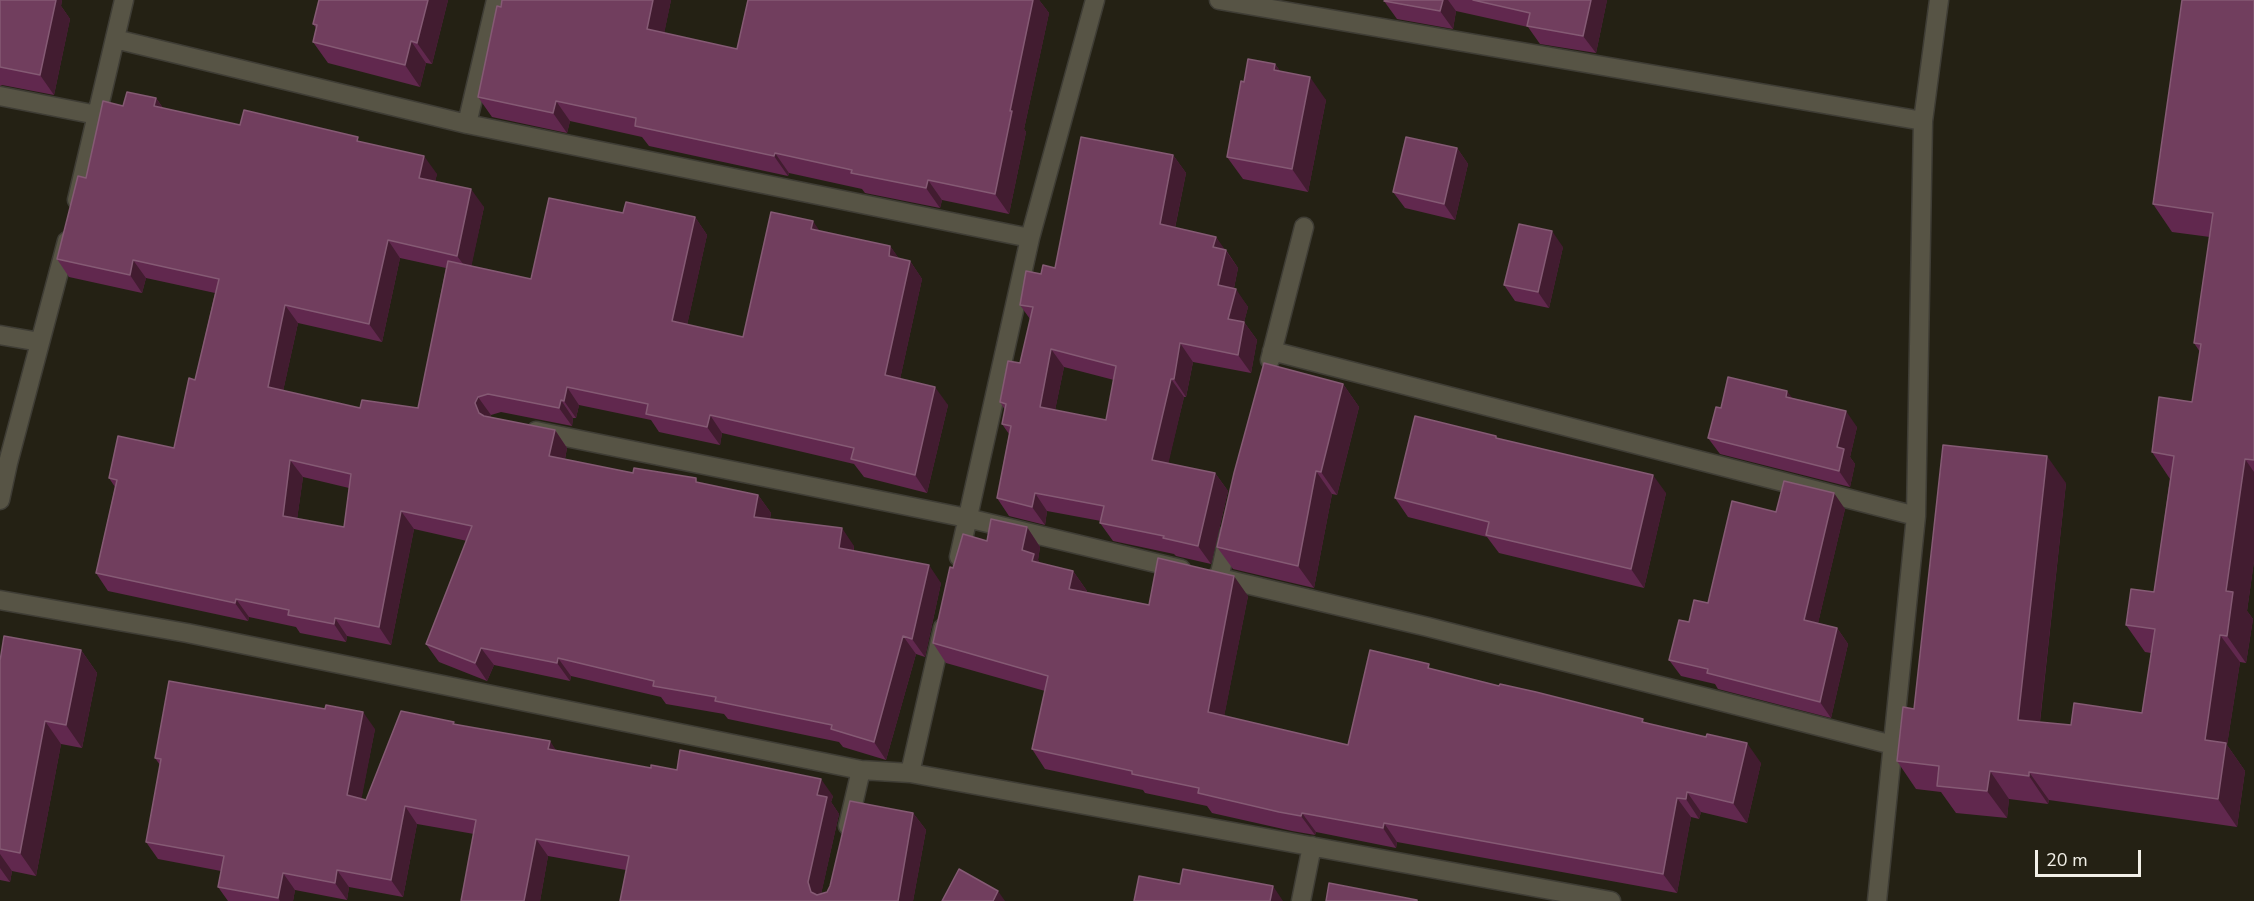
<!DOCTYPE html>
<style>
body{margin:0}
#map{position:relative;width:2254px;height:901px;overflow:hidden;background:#242114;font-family:"Nunito Sans",sans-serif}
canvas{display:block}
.scale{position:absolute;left:2035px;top:850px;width:106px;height:27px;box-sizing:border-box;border:3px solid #f2f0e8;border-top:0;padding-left:8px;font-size:18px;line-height:21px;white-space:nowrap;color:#f2f0e8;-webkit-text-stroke:4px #242114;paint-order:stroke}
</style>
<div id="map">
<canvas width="2254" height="901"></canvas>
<div class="scale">20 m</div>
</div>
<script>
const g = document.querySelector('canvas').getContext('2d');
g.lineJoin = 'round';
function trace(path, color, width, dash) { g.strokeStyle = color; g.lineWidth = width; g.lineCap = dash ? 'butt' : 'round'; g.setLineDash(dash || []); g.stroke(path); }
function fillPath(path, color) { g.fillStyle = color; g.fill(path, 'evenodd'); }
const minor = new Path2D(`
 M1219,0L1923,121
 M115,39L467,124L1030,238
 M0,96L97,115
 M467,124L496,0
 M77,200L124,0
 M0,335L40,342
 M1272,351L1916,516
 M1270,360L1304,227
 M536,431L967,518L1181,569
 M0,500L8,463L67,241
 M959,557L1030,238L1095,0
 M1216,577L1428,627L1893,745
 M1219,578L1229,533
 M0,600L187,633L861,770L910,773L1611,901
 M910,773L943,628
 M848,826L861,770
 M1301,901L1312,846
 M1877,901L1916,516L1923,121L1939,0`);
const wall = new Path2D(`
 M0,0H62L61,6L70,19L54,95L2,85L0,86Z
 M319,0H448L432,64L426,63L420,87L328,63L313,42L316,28L313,24Z
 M502,0H671L664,33L737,49L748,0H1039L1049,13L1024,129L1026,132L1009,214L942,200L940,208L865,193L862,189L789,173L788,176L649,146L642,137L570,121L567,133L492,117L478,97Z
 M1385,0H1607L1596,53L1540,44L1528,27L1456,11L1453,29L1397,19L1384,1Z
 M2254,0V561L2247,611L2253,619L2246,663L2240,662L2227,745L2245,771L2237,827L2049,800L2048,804L2009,799L2007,818L1956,813L1941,792L1916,789L1897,761L1914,709L2066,483L2040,722L2071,725L2142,713L2151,653L2145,652L2126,625L2154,592L2170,479L2152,452L2192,402L2200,352L2194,343L2210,237L2172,232L2153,204Z
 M1275,64L1280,71L1326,100L1308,192L1243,179L1227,157L1244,82Z
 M156,98L163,108L240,125L361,142L437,174L435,181L484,207L471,266L531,279L623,213L695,217L707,235L687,325L743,337L820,231L890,246L899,259L910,261L922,279L900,379L948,405L927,493L864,477L854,464L722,433L720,445L659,432L651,420L579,405L576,418H573L572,426L501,412L491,415L490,417L555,430L567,448L565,459L633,473L700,483L758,495L771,513L770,519L854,546V551L941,583L925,657L916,654L886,760L843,747L839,742L728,719L724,714L666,704L661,697L571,676L570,681L494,665L487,681L439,662L426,644L467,541L414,529L391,645L347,636L346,642L300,633L296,627L249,617L248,621L108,591L96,573L115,487L109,478L174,448L195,380L215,293L146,278L142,293L69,277L57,259L86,178L123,106ZM400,258L446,268L418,408H360L283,391L298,323L382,342ZM303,477L349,488L344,527L297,519Z
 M1457,148L1468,164L1455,220L1405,208L1393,192Z
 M1173,155L1186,173L1175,228L1216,237L1224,250H1226L1238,268L1234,288L1248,307L1244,322L1257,340L1251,373L1193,362L1186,397H1184L1168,463L1215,473L1228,491L1211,564L1176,556L1174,554L1113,541L1100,523L1101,521L1047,511L1045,525L1009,516L997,498L1009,434L1002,424L1005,410L1000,402L1020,363L1030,319L1020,305L1041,274L1055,268ZM1064,367L1114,380L1106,420L1055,410Z
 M1563,247L1549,308L1515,301L1504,285Z
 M1343,384L1359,407L1337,495L1332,494L1314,588L1233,569L1217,547Z
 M1793,398L1857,427L1850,457L1855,464L1850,487L1720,454L1708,438L1721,408Z
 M1498,439L1666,493L1644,588L1499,553L1487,537L1408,517L1395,498Z
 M1845,509L1818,623L1837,628L1848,644L1831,718L1718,689L1715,684L1681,676L1669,660L1689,622L1708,603L1776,512Z
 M1027,527L1040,547L1038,560L1040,563L1073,571L1087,591L1086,592L1149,605L1248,596L1224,716L1348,745L1432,669L1645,722L1761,763L1747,823L1701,812L1699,819L1691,817L1677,893L1397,842L1396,848L1316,832L1315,835L1292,831L1212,813L1207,806L1145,793L1143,790L1045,769L1032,749L1045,691L946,663L933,643L953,568L987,541Z
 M81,650L97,673L82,748L61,744L36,876L12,871L10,882L0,880V661Z
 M456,724L556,750L651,768L677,770L833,796L831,802L839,814L821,894L827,892L913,813L926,830L913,901H620L626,870L548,856L540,901H461L474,834L417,824L403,897L349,887L347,900L295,890L293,901H228L218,887L221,871L158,859L146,842L160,765L155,758L375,729L361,799L366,800Z`);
const shadedWall = new Path2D(`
 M47,0H62L61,6L70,19L54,95L40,75Z
 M428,0H448L432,64L417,43Z
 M653,0H671L661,49L647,29Z
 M1033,0H1039L1049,13L1024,129L1026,132L1009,214L995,194L1010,111Z
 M1443,0H1448L1456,11L1453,29L1440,11Z
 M1591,0H1607L1596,53L1583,36Z
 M411,41L426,63L420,87L405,65Z
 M1275,64L1291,87L1274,70Z
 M1310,77L1326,100L1308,192L1292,169Z
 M156,98L168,116L154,106Z
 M556,101L570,121L567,133L553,113Z
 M1457,148L1468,164L1455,220L1444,204Z
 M775,153L789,173L788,176L774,156Z
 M1173,155L1186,173L1172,242L1160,224Z
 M424,156L437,174L432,196L419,178Z
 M928,180L942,200L940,208L926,188Z
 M471,189L484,207L470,273L457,256Z
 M695,217L707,235L684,339L672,321Z
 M813,221L825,239L811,229Z
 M1552,231L1563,247L1549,308L1538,292Z
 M1216,237L1238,268L1231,303L1218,285L1213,247Z
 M388,240L400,258L382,342L369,324Z
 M890,246L903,264L889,256Z
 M133,260L146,278L142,293L130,275Z
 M910,261L922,279L897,393L885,375Z
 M1236,289L1248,307L1244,322L1257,340L1251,373L1238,355L1228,319Z
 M285,305L298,323L280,405L268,387Z
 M1180,343L1193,362L1186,397L1174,379Z
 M1051,349L1064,367L1052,425L1040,407Z
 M1171,379L1184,397L1165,478L1152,460Z
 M1343,384L1359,407L1337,495L1321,472Z
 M567,387L579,405L576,418L564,401Z
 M935,387L948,405L927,493L915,475Z
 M1787,391L1799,407L1786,397Z
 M478,397L491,415L488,421L479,413L475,403Z
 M561,400L573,418L572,426L559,408Z
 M1846,411L1857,427L1850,457L1855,464L1850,487L1839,471L1837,447Z
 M710,415L722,433L720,445L707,427Z
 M555,430L567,448L562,474L549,456Z
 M2047,456L2066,483L2037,747L2018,720Z
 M2245,459L2254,472V561L2247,611L2253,619L2246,663L2227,636L2226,591Z
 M290,460L303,477L295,534L283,516Z
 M1316,471L1332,494L1314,588L1298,566Z
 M1215,473L1228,491L1211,564L1198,546Z
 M1653,475L1666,493L1644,588L1631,569Z
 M1035,493L1047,511L1045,525L1032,507Z
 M1834,493L1845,509L1815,636L1804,620Z
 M758,495L771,513L766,535L754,517Z
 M401,511L414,529L391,645L379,627Z
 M1027,527L1040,547L1038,560L1047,573L1045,580L1022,550Z
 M842,528L854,546L852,566L839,548Z
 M929,565L941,583L925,657L912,639Z
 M1073,571L1087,591L1082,608L1069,589Z
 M1234,576L1248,596L1221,732L1208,712Z
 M236,599L249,617L248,621L235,603Z
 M335,618L347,636L346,642L334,624Z
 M1837,628L1848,644L1831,718L1820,702Z
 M2220,635L2240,662L2227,745L2245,771L2237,827L2218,799L2205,740Z
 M903,636L916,654L886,760L874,742Z
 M481,648L494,665L487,681L475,663Z
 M81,650L97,673L82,748L66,725Z
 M558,658L571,676L570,681L557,663Z
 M363,712L375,729L359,812L347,795Z
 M45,721L61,744L36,876L20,853Z
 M550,741L562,759L548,749Z
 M1747,743L1761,763L1747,823L1733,803Z
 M1990,771L2009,799L2007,818L1987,791Z
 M2029,772L2049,800L2048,804L2029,776Z
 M821,779L833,796L831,802L839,814L820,899L811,892L808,882L817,795Z
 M1687,792L1701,812L1699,819L1686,799Z
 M1677,798L1691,817L1677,893L1663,874Z
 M405,806L417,824L403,897L391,880Z
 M913,813L926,830L913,901H898Z
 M1302,813L1316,832L1315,835L1301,816Z
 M1384,823L1397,842L1396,848L1383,828Z
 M536,839L548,856L540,901H524Z
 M0,854L12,871L10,882L0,868Z
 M337,870L349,887L347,900L335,883Z
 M283,873L295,890L293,901H280L278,898Z
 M1273,886L1283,901H1270Z
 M998,891L1005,901H993Z`);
const building = new Path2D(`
 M0,0H56L40,75L0,67Z
 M319,0H428L417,43L411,41L405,65L313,42L317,25L313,24Z
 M502,0H653L647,29L737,49L748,0H1033L1010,111H1012L995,194L928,180L926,188L851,173L852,170L775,153L774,156L635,126L636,118L556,101L553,113L478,97L497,6L501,7Z
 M1385,0H1443L1440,11L1384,1Z
 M1473,0H1591L1583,36L1527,26L1530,13Z
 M2182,0H2254V460L2245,459L2226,591L2233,592L2227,636L2220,635L2205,740L2226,743L2218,799L2029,772V776L1990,771L1987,791L1937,786L1939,766L1897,761L1903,707L1914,709L1943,445L2047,456L2018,720L2071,725L2074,703L2142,713L2155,629L2126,625L2131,589L2154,592L2174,456L2152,452L2159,397L2192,402L2201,344L2194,343L2213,213L2153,204Z
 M1248,59L1275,64L1274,70L1310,77L1292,169L1227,157L1241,81L1244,82Z
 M127,92L156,98L154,106L240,125L244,110L358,137L357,141L424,156L419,178L471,189L457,256L388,240L369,324L285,305L268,387L360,408L362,400L418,408L448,261L531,279L549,198L623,213L626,202L695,217L672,321L743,337L771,212L813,221L811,229L890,246L889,256L910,261L885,375L935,387L915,475L851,459L854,448L710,415L707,427L646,414L648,404L567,387L564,401L561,400L559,408L488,394L478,397L475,403L479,413L484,416L555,430L549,456L633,473L634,468L696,478V482L758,495L754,517L842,528L839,548L929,565L912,639L903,636L874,742L831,729L832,725L715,701L716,697L653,686L654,681L558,658L557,663L481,648L475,663L426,644L472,526L401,511L379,627L335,618L334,624L288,615L289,610L236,599L235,603L96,573L117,480L109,478L118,436L174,448L189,378L195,380L219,279L133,260L130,275L57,259L78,176L86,178L103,101L123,106ZM290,460L351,474L344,527L283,516Z
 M1081,137L1173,155L1160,224L1216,237L1213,247L1226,250L1218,285L1236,289L1228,319L1244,322L1238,355L1180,343L1174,379H1171L1152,460L1215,473L1198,546L1163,538L1164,536L1100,523L1104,506L1035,493L1032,507L997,498L1011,426L1002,424L1006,404L1000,402L1008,361L1020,363L1033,307L1020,305L1026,271L1041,274L1043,265L1055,268ZM1051,349L1116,366L1106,420L1040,407Z
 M1406,137L1457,148L1444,204L1393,192Z
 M1519,224L1552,231L1538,292L1504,285Z
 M1264,363L1343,384L1321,472L1316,471L1298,566L1217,547L1234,473Z
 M1728,377L1787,391L1786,397L1846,411L1837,447L1844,449L1839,471L1708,438L1716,407L1721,408Z
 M1415,416L1496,436V438L1653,475L1631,569L1486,535L1489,522L1395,498Z
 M1784,481L1834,493L1804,620L1837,628L1820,702L1707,673L1708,669L1669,660L1679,620L1689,622L1694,600L1708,603L1732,501L1776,512Z
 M991,519L1027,527L1022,550L1034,554L1032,561L1073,571L1069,589L1149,605L1158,558L1234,576L1208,712L1348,745L1370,650L1429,664L1428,668L1499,686L1500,684L1536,692L1643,719L1642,722L1706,737L1707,734L1747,743L1733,803L1687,792L1686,799L1677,798L1663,874L1384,823L1383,828L1302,813L1301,816L1279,812L1198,793L1199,788L1132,774V771L1032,749L1048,676L933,643L950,567L953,568L963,534L987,541Z
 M4,636L81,650L66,725L45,721L20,853L0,849V661Z
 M169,681L325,709L326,705L363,712L347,795L366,800L401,711L454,722L453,724L550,741L548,749L651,768V765L677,770L680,750L821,779L817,795L827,797L808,882L811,892L817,895L827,892L830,886L850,801L913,813L898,901H620L629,856L536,839L524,901H461L476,820L405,806L391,880L337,870L335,883L283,873L278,898L218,887L224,856L146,842L161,759L155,758Z
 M959,869L998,891L993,901H942Z
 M1183,869L1273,886L1270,901H1134L1139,876L1180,884Z
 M1329,883L1417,900V901H1326Z`);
trace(minor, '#3f3d35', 21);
trace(minor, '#575445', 18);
fillPath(wall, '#61284e');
fillPath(shadedWall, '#421c30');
fillPath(building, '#713e5e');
trace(building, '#855a74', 1.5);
</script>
